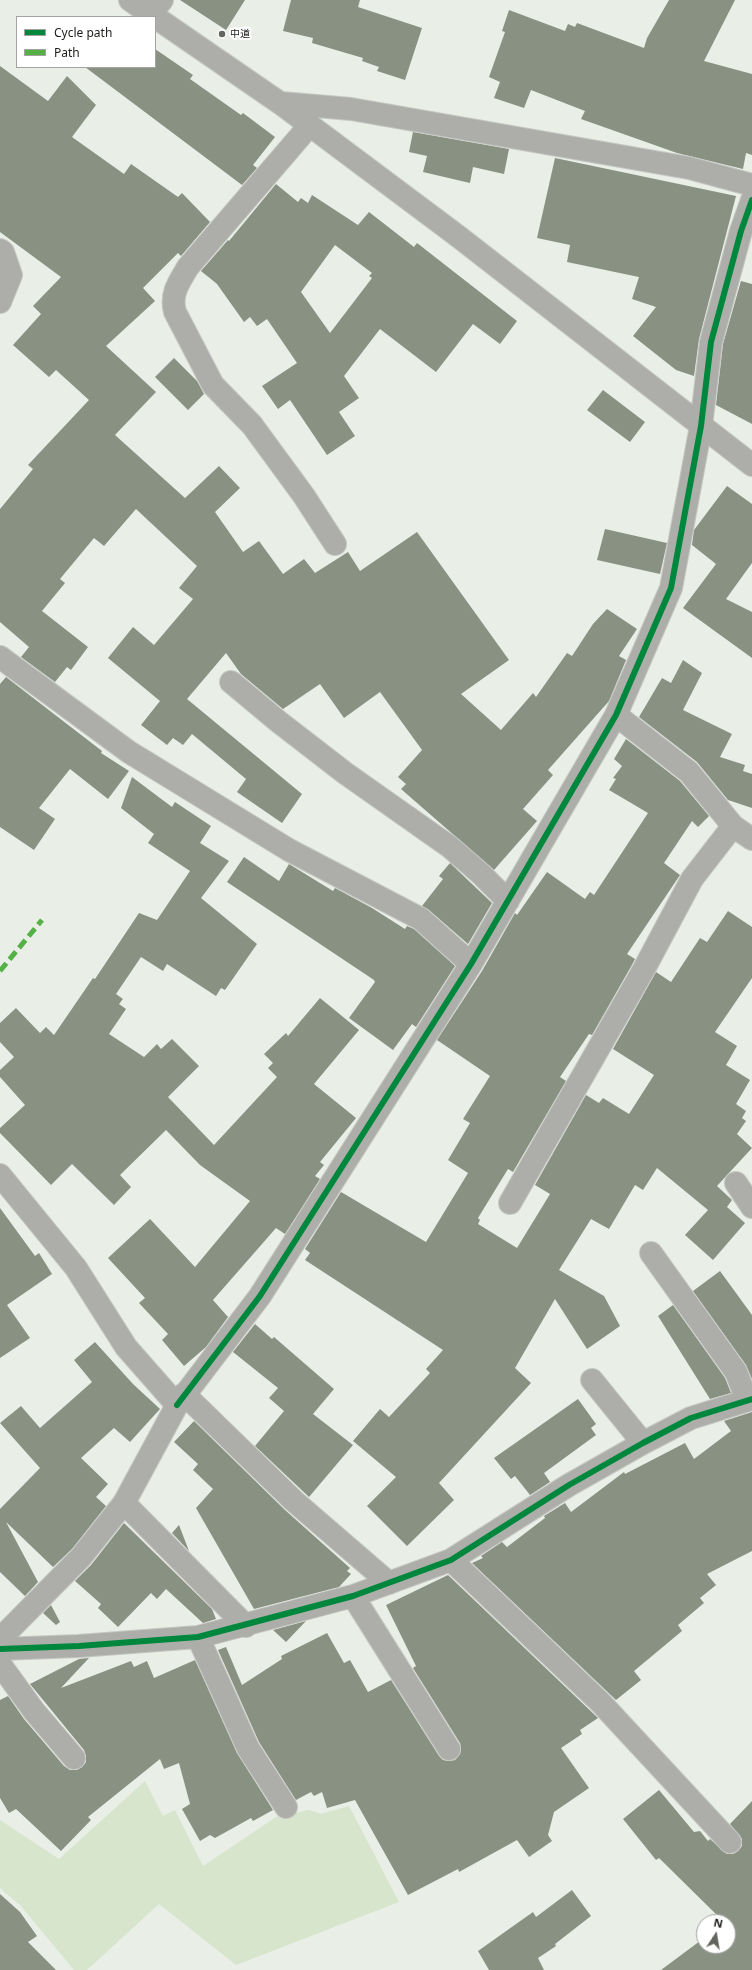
<!DOCTYPE html>
<meta charset="utf-8">
<style>
body{margin:0}
#map{position:relative;width:752px;height:1970px;overflow:hidden;background:#e9eee6;font-family:"Noto Sans",sans-serif}
canvas{display:block}
.legend{position:absolute;left:16px;top:16px;width:140px;height:52px;box-sizing:border-box;background:#fff;border:1px solid #a3a4a2;margin:0;padding:5px 7px;list-style:none;font-size:12px;color:#191c17}
.legend li{display:flex;align-items:center;gap:8px;height:20px}
.legend b{width:20px;border:1px solid #a3a4a2}
.north{position:absolute;left:696px;top:1914px;width:40px;height:40px;box-sizing:border-box;background:#fff;border:1px solid #a3a4a2;border-radius:50%;rotate:12deg;font-size:11px;font-weight:700;line-height:16px;text-align:center;color:#191c17}
.north::after{content:'';display:block;margin:auto;width:14px;height:18px;background:#62665f;clip-path:polygon(50% 0,100% 100%,50% 72%,0 100%)}
</style>
<div id="map">
<canvas width="752" height="1970"></canvas>
<ul class="legend">
<li><b style="height:5px;background:#00873e"></b>Cycle path</li>
<li><b style="height:5px;background:#55b145"></b>Path</li>
</ul>
<div class="north">N</div>
</div>
<script>
const g = document.querySelector('canvas').getContext('2d');
g.lineJoin = 'round';
function fillPath(path, color) { g.fillStyle = color; g.fill(path, 'evenodd'); }
function trace(path, color, width, dash) { g.strokeStyle = color; g.lineWidth = width; g.lineCap = dash ? 'butt' : 'round'; g.setLineDash(dash || []); g.stroke(path); }
function label(font, color, halo, rows, align = 'center') {
  g.font = font + ' "Noto Sans","Noto Sans JP",sans-serif'; g.lineWidth = 4; g.setLineDash([]); g.textBaseline = 'middle'; g.strokeStyle = halo; g.fillStyle = color; for (const [text, x, y, turn = 0] of rows) {
    g.save(); g.translate(x, y); g.rotate((+turn || 0) * Math.PI / 180); g.textAlign = isNaN(turn) ? turn : align; if (halo) g.strokeText(text, 0, 0); g.fillText(text, 0, 0); g.restore();
  }
}
const green = new Path2D(`
 M145,1781L163,1816L175,1810L203,1866L276,1817L309,1810L321,1814L349,1806L399,1902L236,1965L159,1904L87,1970H74L20,1905L0,1888V1820L59,1859Z`);
const building = new Path2D(`
 M180,0H245L226,30Z
 M291,0H360L358,7L422,28L405,80L377,71L379,67L362,61L363,58L312,43L313,38L283,31Z
 M669,0H735L704,61L752,74V155L746,153L743,169L677,153L581,119L585,111L531,90L524,108L494,98L500,82L489,77L505,32L502,31L509,10L565,31L568,24L575,27L577,23L644,48L647,38Z
 M155,49L193,75L190,79L241,115L243,113L275,137L253,165L257,168L242,185L85,67H155Z
 M0,66L48,101L67,76L96,105L72,137L124,174L131,164L178,197L182,193L210,222L181,256L178,253L143,288L155,301L106,346L156,392L115,435L185,498L219,466L240,488L215,512L243,552L259,541L283,574L304,559L315,573L348,552L360,571L417,532L509,660L461,694L501,730L533,693L536,697L567,653L572,656L593,624L607,609L637,629L619,656L626,660L609,701L548,770L553,775L523,809L537,821L494,870L401,789L406,784L398,777L422,750L380,692L344,718L320,684L283,709L241,674L226,653L187,699L302,794L282,823L237,792L246,779L192,734L183,745L173,738L167,745L141,725L160,701L108,658L133,627L154,645L193,599L179,588L197,566L136,509L104,546L94,538L60,579L65,583L42,611L88,647L71,670L67,667L55,682L21,657L29,647L0,622V509L33,469L28,465L89,400L56,370L49,377L13,345L41,314L33,306L61,277L0,232Z
 M413,132L509,149L504,174L473,167L470,183L423,172L427,156L409,152Z
 M555,158L736,196L699,339L694,376L676,370L633,336L656,307L632,299L639,277L567,262L570,245L537,238Z
 M276,184L298,202L301,198L308,203L312,195L358,225L369,212L414,247L417,243L517,321L500,344L473,324L436,372L380,329L344,376L359,398L339,412L355,436L327,455L290,400L278,409L262,386L297,363L267,319L257,326L250,317L244,322L217,284L201,271L228,240L229,241ZM335,245L372,273L369,276L372,278L330,333L301,292Z
 M741,281L752,284V424L716,405L723,344Z
 M174,358L197,381L204,394L188,410L155,377Z
 M603,390L645,422L630,442L587,410Z
 M727,486L752,504V563L726,599L752,612V658L683,608L716,564L692,545L694,530Z
 M605,529L667,543L660,574L597,560Z
 M683,660L702,673L683,710L732,734L720,757L745,765L743,771L752,774V808L728,800L697,762L639,717L662,678L671,683Z
 M6,677L102,751L101,753L129,771L108,799L70,769L39,808L55,819L34,850L0,827V684Z
 M626,739L680,781L709,816L698,827L692,821L664,863L680,875L627,954L635,959L633,963L592,1035L589,1034L560,1077L566,1081L513,1172L508,1169L478,1218L480,1220L478,1224L517,1248L550,1194L535,1185L586,1095L599,1103L603,1098L629,1114L654,1075L613,1049L656,972L671,982L700,938L707,942L728,911L752,927V978L715,1032L737,1046L726,1065L750,1080L736,1104L746,1111L742,1118L746,1121L737,1134L752,1148L717,1186L732,1200L727,1207L745,1223L713,1260L685,1235L708,1210L657,1168L643,1190L635,1185L609,1229L591,1219L559,1270L604,1296L620,1326L587,1349L555,1299L515,1368L531,1383L439,1483L454,1500L407,1546L367,1506L396,1477L353,1441L380,1409L389,1417L430,1373L426,1369L443,1350L305,1260L310,1253L305,1249L341,1192L426,1242L468,1173L448,1160L470,1123L463,1119L490,1076L437,1040L482,971L515,913L517,915L547,872L585,899L590,892L594,895L648,813L609,790L616,779L613,778L622,766L614,759Z
 M132,777L172,807L175,802L211,826L200,843L229,861L201,898L257,944L225,990L221,988L216,996L167,964L163,971L141,957L116,994L123,999L119,1004L126,1009L109,1034L144,1057L157,1044L161,1049L172,1039L199,1066L168,1097L214,1145L277,1077L268,1068L273,1063L264,1054L286,1033L288,1036L320,998L359,1030L314,1084L356,1118L320,1162L324,1165L315,1176L320,1179L285,1234L276,1228L213,1300L228,1317L206,1347L184,1366L162,1340L168,1334L139,1303L145,1298L108,1258L150,1219L195,1267L250,1201L200,1165L166,1130L120,1175L131,1187L114,1205L72,1164L51,1185L0,1133V1128L25,1105L0,1077V1070L14,1057L0,1042V1023L16,1008L40,1033L46,1027L54,1035L93,978L95,979L139,913L157,920L190,871L148,843L154,834L121,808Z
 M244,857L279,881L289,864L333,891L335,888L372,908L405,929L407,926L414,929L455,966L416,1027L412,1024L393,1050L349,1018L375,982L374,980L227,882Z
 M450,863L492,903L468,944L429,910L422,906L443,879L439,876Z
 M0,1208L35,1256L39,1253L52,1274L7,1305L30,1338L0,1358Z
 M720,1271L752,1315V1379L746,1365L693,1291Z
 M673,1305L725,1378L731,1393L710,1399L658,1316Z
 M255,1324L272,1339L274,1337L334,1389L313,1414L353,1445L309,1497L255,1446L284,1411L269,1398L278,1388L233,1352Z
 M95,1342L133,1384L160,1409L130,1442L114,1428L81,1458L108,1484L96,1497L106,1506L72,1549L53,1567L6,1522L38,1582L25,1596L0,1572V1509L40,1468L0,1423L21,1406L40,1428L92,1382L74,1360Z
 M578,1399L596,1424L591,1428L596,1435L544,1473L550,1482L530,1495L515,1476L511,1479L494,1458Z
 M752,1412V1551L707,1574L716,1585L700,1598L704,1603L678,1625L682,1631L634,1671L641,1680L616,1700L472,1563L483,1558L481,1556L502,1542L507,1547L545,1518L544,1516L565,1503L571,1512L624,1472L625,1474L685,1443L694,1459L731,1431L724,1421Z
 M194,1421L285,1510L350,1568L347,1571L351,1574L339,1587L254,1609L196,1508L213,1489L193,1470L198,1464L174,1442Z
 M124,1523L212,1609L216,1619L203,1623L166,1589L157,1599L151,1593L118,1627L98,1608L101,1604L75,1581L91,1565Z
 M179,1525L189,1551L172,1533Z
 M448,1575L598,1718L580,1730L582,1734L561,1748L589,1788L554,1812L548,1835L552,1841L529,1857L517,1840L459,1872L458,1869L408,1895L355,1800L327,1808L322,1792L314,1796L311,1792L296,1800L259,1742L218,1650L226,1647L242,1685L282,1659L281,1656L327,1633L344,1663L350,1660L368,1692L391,1680L439,1756L443,1760L449,1761L455,1760L460,1754L461,1748L460,1743L413,1668L416,1666L386,1605Z
 M51,1605L60,1622L56,1625L43,1613Z
 M306,1621L286,1642L273,1630Z
 M89,1658L61,1688L131,1661L134,1667L147,1661L154,1678L195,1660L237,1753L273,1810L253,1821L251,1818L215,1838L210,1835L200,1841L182,1809L190,1804L179,1763L164,1769L160,1759L88,1817L91,1820L61,1851L16,1809L9,1813L0,1798V1700L8,1696L24,1719L64,1766L70,1770H77L82,1767L86,1762V1756L84,1750L30,1684L79,1659Z
 M659,1790L694,1832L700,1831L708,1841L710,1839L727,1854H733L738,1851L742,1846V1839L730,1824L752,1801V1970H661L704,1938V1946H728V1922H724L659,1858L656,1860L623,1819Z
 M572,1890L591,1916L555,1944L556,1946L538,1958L544,1970H489L478,1951L533,1912L536,1917Z
 M0,1894L20,1912L37,1936L28,1942L56,1970H0Z`);
const minor = new Path2D(`
 M130,0L154,17
 M151,14L162,0
 M155,17L280,103L459,237L752,465
 M281,103L351,109L689,168L752,185
 M310,125L188,267C179,282 170,294 175,312L213,385L252,425L304,496L335,544
 M0,250L3,252L11,275L0,302
 M0,657L129,752L289,850L421,919L471,964
 M231,682L279,722L345,773L450,847L481,874L508,901
 M616,715L689,772L733,826L752,839
 M0,1175L76,1268L126,1347L177,1405L124,1503L81,1557L0,1639
 M736,1183L752,1207
 M510,1203L644,969L692,879L733,826
 M651,1253L736,1372L747,1400
 M592,1380L643,1443
 M184,1394L294,1501L389,1583
 M177,1405L260,1296L471,964L616,715L671,588L701,426L711,342L741,231L752,200
 M124,1503L246,1626
 M451,1560L601,1703L730,1842
 M353,1596L449,1749
 M198,1637L248,1748L286,1807
 M0,1649L79,1646L198,1637L353,1596L451,1560L569,1485L643,1443L691,1418L752,1399
 M0,1664L34,1711L74,1758`);
const quiet = new Path2D(`
 M0,971L42,920`);
const cycleway = new Path2D(`
 M177,1405L260,1296L471,964L616,715L671,588L701,426L711,342L741,231L752,200
 M0,1649L79,1646L198,1637L353,1596L451,1560L569,1485L643,1443L691,1418L752,1399`);
const markers = [
 [222,34,4,"#62665f"]
];
const poiNames = [
 ["中道",230,34]
];
fillPath(green, '#d6e5cc');
fillPath(building, '#899183');
trace(minor, '#c4c7c2', 24);
trace(minor, '#adaeaa', 22);
trace(quiet, '#55b145', 5, [10, 5]);
trace(cycleway, '#00873e', 6);
for (const [x, y, r, color] of markers) { const dot = new Path2D(); dot.arc(x, y, r, 0, 2 * Math.PI); g.fillStyle = color; g.fill(dot); trace(dot, '#fff', 1.5); }
label('10px', '#191c17', '#fff', poiNames, 'left');
</script>
